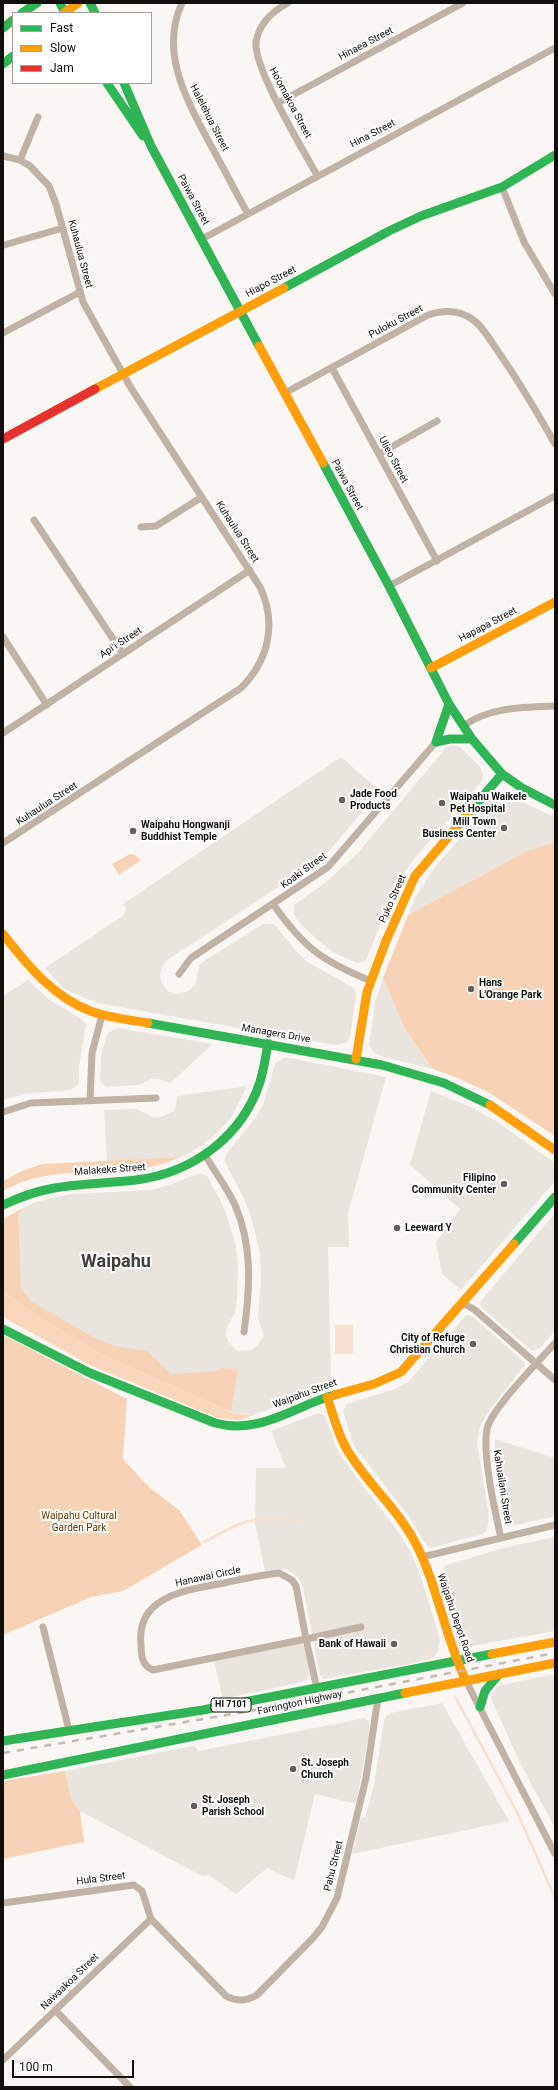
<!DOCTYPE html>
<meta charset="utf-8">
<style>
body{margin:0}
#map{position:relative;width:558px;height:2090px;overflow:hidden;background:#f9f6f4;font-family:Roboto,sans-serif}
canvas{display:block}
.frame{position:absolute;inset:0;border:4px solid #11100f;pointer-events:none}
.legend{position:absolute;left:12px;top:12px;width:140px;height:72px;box-sizing:border-box;background:#fff;border:1px solid #a09f9f;margin:0;padding:5px 7px;list-style:none;font-size:12px;color:#11100f}
.legend li{display:flex;align-items:center;gap:8px;height:20px}
.legend b{width:20px;border:1px solid #a09f9f}
.scale{position:absolute;left:12px;top:2060px;width:122px;height:18px;box-sizing:border-box;border:2px solid #11100f;border-top:0;padding-left:5px;font-size:12px;line-height:14px;white-space:nowrap;color:#11100f;-webkit-text-stroke:3px #fff;paint-order:stroke}
</style>
<div id="map">
<canvas width="558" height="2090"></canvas>
<div class="frame"></div>
<ul class="legend">
<li><b style="height:5px;background:#30b455"></b>Fast</li>
<li><b style="height:5px;background:#ff9f0a"></b>Slow</li>
<li><b style="height:5px;background:#e5322d"></b>Jam</li>
</ul>
<div class="scale">100 m</div>
</div>
<script>
const g = document.querySelector('canvas').getContext('2d');
g.lineJoin = 'round';
function fillPath(path, color) { g.fillStyle = color; g.fill(path, 'evenodd'); }
function trace(path, color, width, dash) { g.strokeStyle = color; g.lineWidth = width; g.lineCap = dash ? 'butt' : 'round'; g.setLineDash(dash || []); g.stroke(path); }
function label(font, color, halo, rows, align = 'center') {
  g.font = font + ' Roboto,sans-serif'; g.lineWidth = 4; g.setLineDash([]); g.textBaseline = 'middle'; g.strokeStyle = halo; g.fillStyle = color; for (const [text, x, y, turn = 0] of rows) {
    g.save(); g.translate(x, y); g.rotate((+turn || 0) * Math.PI / 180); g.textAlign = isNaN(turn) ? turn : align; if (halo) g.strokeText(text, 0, 0); g.fillText(text, 0, 0); g.restore();
  }
}
const built = new Path2D(`
 M452,745L460,747L480,767L483,774L482,781L414,859L404,873L390,900L366,961L357,963L332,952L301,925L294,915V905L326,882L357,854L445,749Z
 M341,757L380,791L324,857L167,960L162,967L160,975L161,982L169,992L176,994L189,991L196,983L199,965L204,961L263,924H274L298,953L309,963L354,988L356,995L350,1037L347,1042L336,1045L97,1003L64,989L45,968L124,915L126,908L123,904Z
 M506,795L555,817V842L527,851L408,915L416,896L435,867L494,799Z
 M383,978L405,1029L433,1069L381,1056L375,1053L369,1046L375,1002Z
 M28,980L51,1001L80,1018L86,1024L79,1067V1081L78,1085L70,1090L24,1094L3,1100V996Z
 M118,1028L123,1029L213,1044L170,1083L159,1079H151L139,1085L106,1087L100,1081L101,1054L108,1033Z
 M283,1058H290L386,1077L348,1213L349,1247H328L331,1385L254,1415L236,1414L99,1353L3,1291V1230L25,1207L36,1202L71,1194L151,1190L166,1186L200,1173L207,1176L219,1198L226,1213L236,1246L238,1265L237,1299L235,1313L227,1326L226,1336L229,1343L238,1351L251,1350L257,1346L264,1335L258,1318L261,1282L260,1253L251,1217L245,1201L224,1160L227,1153L256,1117L264,1102L275,1064Z
 M247,1086L231,1118L218,1132L204,1144L189,1153L180,1157L107,1161L104,1110L136,1109L155,1118L161,1117L174,1111L176,1106L177,1096Z
 M431,1091L471,1107L496,1121L555,1163V1181L461,1290L442,1274L436,1242L460,1209L410,1165Z
 M555,1213V1331L540,1348L532,1351L481,1307L480,1302Z
 M466,1315L472,1316L524,1362L525,1365L488,1412L480,1426L477,1443L489,1516L487,1530L482,1534L431,1548L427,1546L408,1515L354,1446L343,1411L347,1404L395,1389L408,1382Z
 M319,1413L325,1416L338,1452L345,1462L400,1534L410,1551L420,1574L440,1639L438,1651L433,1658L414,1663L323,1679L320,1675L303,1588L299,1578L286,1569L265,1571L255,1523L256,1468H286L271,1431Z
 M495,1439L555,1458V1516L517,1525H512L506,1520L495,1457Z
 M555,1537V1631L472,1646L462,1643L447,1601L440,1572L447,1565L503,1548Z
 M300,1643L304,1646L310,1673L306,1681L223,1699L214,1661Z
 M555,1674V1828L520,1763L491,1698L494,1690L498,1686Z
 M442,1703L509,1821L352,1854L361,1817L365,1818L374,1785L384,1720L386,1716L391,1713Z
 M365,1718L369,1722L370,1728L356,1804L315,1794L294,1881L267,1868L236,1894L209,1875L202,1876L80,1811L72,1801L65,1771L192,1746H195L198,1751Z`);
const green = new Path2D(`
 M555,842V1136L488,1092L455,1077L433,1069L405,1029L383,978L408,915L527,851Z
 M130,854L135,855L141,860L119,875L112,864Z
 M180,1157C124,1184 58,1159 3,1191V1181L24,1170L43,1164Z
 M25,1207L18,1214L21,1289L32,1302L93,1337L114,1346L147,1351L171,1374L218,1371L221,1368L238,1369L231,1412L98,1353L36,1316L3,1291V1219Z
 M3,1335L127,1399L123,1459L149,1487L179,1510L202,1545L123,1591L91,1597L3,1635Z
 M65,1771L72,1801L80,1811L84,1842L3,1859V1781Z`);
const forest = new Path2D(`
 M3,1291L36,1316L98,1353L235,1414L254,1415L240,1420L218,1418L90,1365L3,1317Z`);
const water = new Path2D(`
 M335,1325H353V1354H335Z`);
const stream = new Path2D(`
 M204,1542C217,1536 230,1527 243,1523C262,1516 284,1520 304,1521
 M426,1648L429,1658
 M456,1698L518,1814L555,1898`);
const street = new Path2D(`
 M182,3C159,53 187,100 210,144C223,167 235,191 248,214
 M288,3C273,11 259,24 256,42C253,67 303,150 317,175
 M278,103L463,3
 M3,156L20,160L30,166L49,186L56,204L83,302L131,388L260,587C277,623 269,660 241,688L3,843
 M20,160L38,117
 M502,187L524,242L555,294
 M202,239L555,48
 M4,245L63,228
 M3,333L80,292
 M332,368L437,561
 M285,393L428,315C443,310 459,310 472,319C482,326 490,339 497,350C518,380 537,412 555,444
 M379,454L437,421
 M34,520L123,654
 M141,527L156,526L202,497
 M389,586L555,496
 M3,637L47,705
 M463,726C490,707 523,707 555,706
 M3,733L250,570
 M273,904C304,948 322,961 371,981
 M179,974L191,958L328,867L436,742
 M90,1100L92,1053L102,1015
 M3,1112L31,1103L156,1098
 M205,1155C215,1172 227,1188 235,1205C253,1246 250,1289 244,1332
 M463,1303L475,1310L555,1380
 M501,1538C495,1512 482,1454 487,1429C492,1408 539,1361 555,1343
 M422,1557L555,1525
 M279,1573L292,1580L296,1586L306,1639L153,1670C142,1666 141,1655 141,1644C136,1595 188,1590 224,1583C242,1579 261,1575 279,1573Z
 M43,1627L69,1730
 M466,1681L555,1854
 M317,1689L306,1639L361,1627
 M3,1903L134,1885L142,1891L151,1919L226,1996C237,2002 247,2001 257,1995L313,1938L322,1927L337,1898L366,1778L378,1698
 M56,2011L130,2087
 M3,2060L151,1919`);
const fast = new Path2D(`
 M60,3L65,13
 M90,3L95,13
 M22,13L37,3
 M3,28L13,20
 M3,64L13,56
 M107,83L143,136
 M124,83L151,146L259,346
 M284,288L389,231L421,216L502,187L555,155
 M323,463L389,586L449,704L472,739L502,774L522,788L555,805
 M436,742L449,704
 M436,742L450,739H472
 M467,815L502,774
 M148,1023L382,1065L444,1083L490,1105
 M3,1205C53,1181 85,1186 136,1180C192,1173 242,1137 260,1082C264,1069 266,1056 268,1043
 M514,1244L555,1197
 M3,1329L90,1373L215,1423C260,1435 292,1407 334,1395
 M480,1707L485,1691L499,1674
 M3,1741L203,1710L492,1654
 M3,1775L405,1693`);
const slow = new Path2D(`
 M64,13L78,3
 M259,346L323,463
 M95,389L284,288
 M431,668L555,602
 M3,934C28,966 54,998 93,1012C111,1018 130,1020 148,1023
 M356,1059L367,992L386,941L415,876L467,815
 M490,1105L555,1150
 M334,1395L374,1384L401,1372L514,1244
 M327,1397C334,1416 339,1439 351,1456C371,1487 399,1511 416,1544C438,1587 445,1637 466,1681
 M492,1654L555,1642
 M405,1693L555,1663`);
const jam = new Path2D(`
 M3,439L95,389`);
const rail = new Path2D(`
 M3,1753L256,1710L555,1653`);
const markers = [
 [342,800,4,"#62605f"],
 [442,803,4,"#62605f"],
 [504,828,4,"#62605f"],
 [133,831,4,"#62605f"],
 [471,989,4,"#62605f"],
 [504,1184,4,"#62605f"],
 [397,1228,4,"#62605f"],
 [473,1344,4,"#62605f"],
 [394,1644,4,"#62605f"],
 [293,1769,4,"#62605f"],
 [194,1806,4,"#62605f"]
];
const shields = [
 [231,1705,40]
];
const shieldNames = [
 ["HI 7101",231,1705]
];
const streetNames = [
 ["Hinaea Street",366,44,-28],
 ["Ho'omakoa Street",290,103,62],
 ["Halelehua Street",209,118,63],
 ["Hina Street",373,134,-28],
 ["Paiwa Street",193,200,62],
 ["Kuhaulua Street",80,254,75],
 ["Hiapo Street",271,282,-28],
 ["Puloku Street",396,322,-28],
 ["Ulieo Street",393,460,62],
 ["Paiwa Street",347,485,62],
 ["Kuhaulua Street",237,532,57],
 ["Hapapa Street",488,625,-28],
 ["Apiʻi Street",121,643,-33],
 ["Kuhaulua Street",47,804,-33],
 ["Koaki Street",304,871,-36],
 ["Puko Street",393,899,-66],
 ["Managers Drive",276,1034,10],
 ["Malakeke Street",110,1170,-4],
 ["Waipahu Street",305,1394,-20],
 ["Kahuailani Street",502,1487,81],
 ["Hanawai Circle",208,1577,-12],
 ["Waipahu Depot Road",455,1618,71],
 ["Farrington Highway",300,1703,-12],
 ["Pahu Street",334,1866,-76],
 ["Hula Street",101,1879,-7],
 ["Nawaakoa Street",70,1982,-44]
];
const poiNames = [
 ["Jade Food",350,794],
 ["Products",350,806],
 ["Waipahu Waikele",450,797],
 ["Pet Hospital",450,809],
 ["Mill Town",496,822,"right"],
 ["Business Center",496,834,"right"],
 ["Waipahu Hongwanji",141,825],
 ["Buddhist Temple",141,837],
 ["Hans",479,983],
 ["L'Orange Park",479,995],
 ["Filipino",496,1178,"right"],
 ["Community Center",496,1190,"right"],
 ["Leeward Y",405,1228],
 ["City of Refuge",465,1338,"right"],
 ["Christian Church",465,1350,"right"],
 ["Bank of Hawaii",386,1644,"right"],
 ["St. Joseph",301,1763],
 ["Church",301,1775],
 ["St. Joseph",202,1800],
 ["Parish School",202,1812]
];
const parkNames = [
 ["Waipahu Cultural",79,1516],
 ["Garden Park",79,1528]
];
const townNames = [
 ["Waipahu",116,1262]
];
fillPath(built, '#eae4df');
fillPath(green, '#f6d3b7');
fillPath(forest, '#f7d6ba');
fillPath(water, '#f7e1d0');
trace(stream, '#f7e1d0', 2.5);
trace(street, '#c1b2a6', 7);
trace(fast, '#30b455', 9);
trace(slow, '#ff9f0a', 9);
trace(jam, '#e5322d', 9);
trace(rail, '#c2bab4', 2.5, [7, 7]);
for (const [x, y, r, color] of markers) { const dot = new Path2D(); dot.arc(x, y, r, 0, 2 * Math.PI); g.fillStyle = color; g.fill(dot); trace(dot, '#fff', 1.5); }
for (const [x, y, w] of shields) { const box = new Path2D(); box.roundRect(x - w / 2, y - 7, w, 14, 3); g.fillStyle = '#fff'; g.fill(box); trace(box, '#11100f', 1); }
label('bold 9px', '#11100f', null, shieldNames);
label('10px', '#11100f', '#fff', streetNames);
label('bold 10px', '#11100f', '#fff', poiNames, 'left');
label('10px', '#633503', '#fff', parkNames);
label('bold 18px', '#423f3d', '#fff', townNames);
</script>
